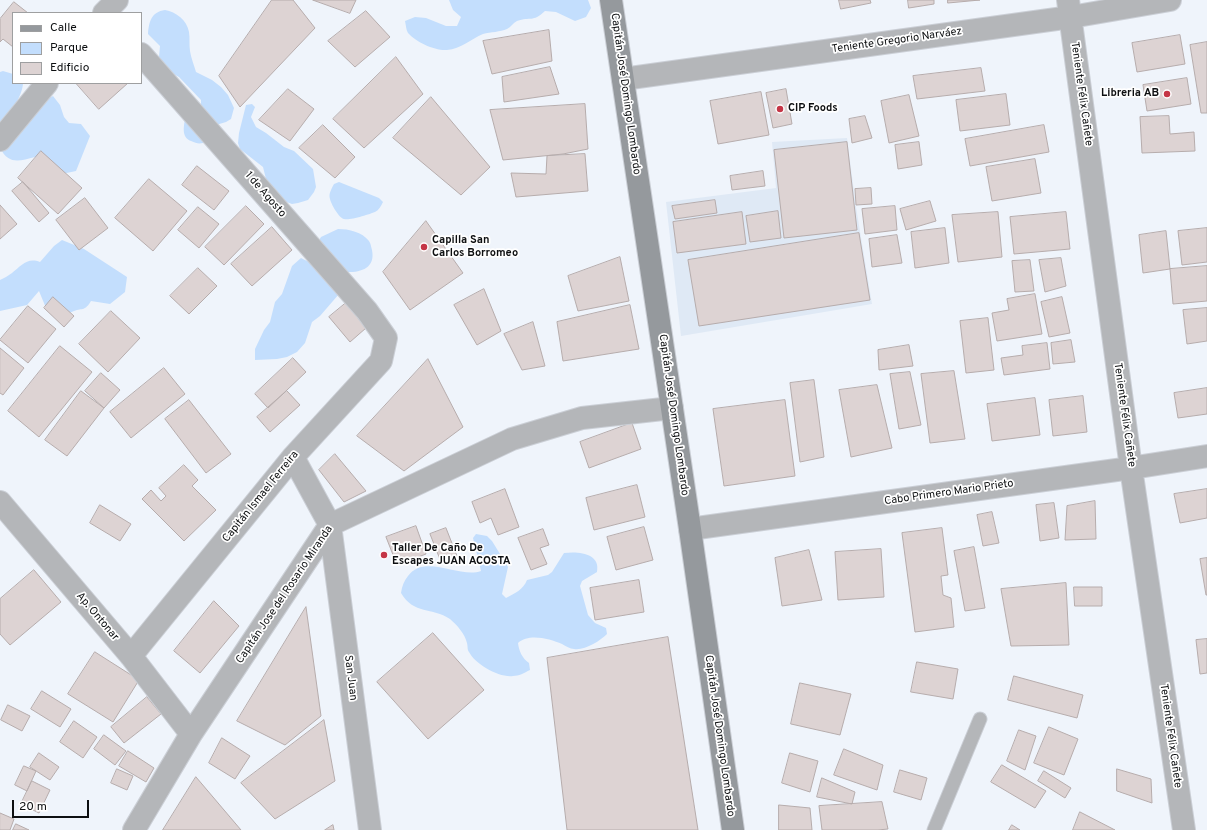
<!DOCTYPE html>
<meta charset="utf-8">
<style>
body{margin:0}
#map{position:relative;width:1207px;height:830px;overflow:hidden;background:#eff4fb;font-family:Overpass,sans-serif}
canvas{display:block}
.legend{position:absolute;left:12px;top:12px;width:130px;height:72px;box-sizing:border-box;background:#fff;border:1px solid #9e9fa0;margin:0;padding:5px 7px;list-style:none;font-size:12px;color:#0d0f11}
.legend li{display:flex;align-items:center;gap:8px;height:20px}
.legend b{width:20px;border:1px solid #9e9fa0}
.scale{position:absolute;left:12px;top:800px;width:77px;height:18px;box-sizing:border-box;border:2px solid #0d0f11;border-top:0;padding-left:5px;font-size:12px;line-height:14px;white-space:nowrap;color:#0d0f11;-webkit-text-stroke:3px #fff;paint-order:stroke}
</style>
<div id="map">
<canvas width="1207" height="830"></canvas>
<ul class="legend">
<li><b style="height:5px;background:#95999d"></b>Calle</li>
<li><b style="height:11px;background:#c3defd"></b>Parque</li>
<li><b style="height:11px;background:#ddd3d3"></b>Edificio</li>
</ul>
<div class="scale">20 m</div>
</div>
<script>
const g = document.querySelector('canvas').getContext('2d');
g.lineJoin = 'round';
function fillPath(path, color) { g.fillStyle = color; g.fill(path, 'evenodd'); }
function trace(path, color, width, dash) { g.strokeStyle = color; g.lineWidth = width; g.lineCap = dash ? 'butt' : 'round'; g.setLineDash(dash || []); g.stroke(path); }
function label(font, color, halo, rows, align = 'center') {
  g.font = font + ' Overpass,sans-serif'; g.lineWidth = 3.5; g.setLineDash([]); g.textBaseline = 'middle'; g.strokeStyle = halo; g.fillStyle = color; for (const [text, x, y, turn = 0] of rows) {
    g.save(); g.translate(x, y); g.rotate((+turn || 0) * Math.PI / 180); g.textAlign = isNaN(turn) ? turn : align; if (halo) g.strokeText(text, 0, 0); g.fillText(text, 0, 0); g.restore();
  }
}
const built = new Path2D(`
 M847,138L856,207L872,304L681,336L666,202L776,188L772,142Z`);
const green = new Path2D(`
 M449,0H588L591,8L586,17L575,21L556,12L545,11C532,23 531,16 517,21C513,23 511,27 507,29C500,32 491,32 483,34C471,39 461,49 447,50C435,51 416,42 408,33C406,30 406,25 405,21L415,17L426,18L446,26H457L461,17L453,10Z
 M165,10C176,12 187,20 189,32C190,38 189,45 190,51C191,58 194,65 196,72L212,80L221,87L228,95L234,108L231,119L226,122L216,125L203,143C198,144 196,143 191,141C181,137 184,127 185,118L199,110L201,106V100L179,77L163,68L159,57L160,46L148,34C149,22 151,12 165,10Z
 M3,71L13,74V83H23C23,95 8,118 0,126V72Z
 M53,96L60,105L64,117L69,123L81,124L90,136L76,171L57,175L41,168L35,157C19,161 9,165 0,148L26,111Z
 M252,104L255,107L251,117L256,127L266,133L284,147L294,151L313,169L316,187L314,192L308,200L298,203L292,204L281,200L267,183L263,167L240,149L238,143L239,133L246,105Z
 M339,182L379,198L383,202C381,206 379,210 375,212C370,214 349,221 344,219C339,218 331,204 330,199C328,194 332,188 334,184Z
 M338,229C349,229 362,232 369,241C371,244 371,247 372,250C376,270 358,273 343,272L318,242L321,237Z
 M62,240L84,249L127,277L125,292L110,304L91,301C85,311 83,308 74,311C71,312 67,314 64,316L46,308L39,291L27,305L0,311V280C4,278 8,276 12,273C21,266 27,257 40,262L54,246Z
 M301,258L311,263L339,294L320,316L312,322L305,343L297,352L287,357L277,359L255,360V349L264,330L270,322L275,302L282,294L292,266Z
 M476,534L487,536L492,541L508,567L502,594L506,598C515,593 523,590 527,580L548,575L552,572L564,553C578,551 601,553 597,572L582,581L580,586L588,615L595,623L606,628L607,634C600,641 584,651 574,649C570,649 566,646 562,644C550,639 529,633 518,643C519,651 522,658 529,663L530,670C524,673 519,676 513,676C499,678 475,664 469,652C467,649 468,647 467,643C465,634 457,625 450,619C432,607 414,615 401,593C402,586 404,581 408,576C425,553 460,579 481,571L473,538Z`);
const building = new Path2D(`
 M272,0H293L315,28L240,107L219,76Z
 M313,0H356L350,13Z
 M839,0H870L871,3L841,9Z
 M908,0H934V4L909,8Z
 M948,0H980L948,3Z
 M14,2L28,13H13V47L3,39L0,42V19Z
 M366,11L390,37L355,67L328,41Z
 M549,30L552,61L492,74L483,41Z
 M1180,35L1185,64L1137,72L1132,43Z
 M1207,42V113H1201L1190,45Z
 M396,57L423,94L364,148L333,119Z
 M550,67L559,94L504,102L502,77Z
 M981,68L985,91L917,99L913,76Z
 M1187,78L1191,104L1147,111L1143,85Z
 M76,83H128L99,109Z
 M288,89L314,109L290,141L259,120Z
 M786,89L792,124L773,128L766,93Z
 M761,92L769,135L718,144L710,101Z
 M1006,94L1010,125L960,131L956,100Z
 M909,95L919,136L889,143L881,101Z
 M431,97L490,167L461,195L393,138Z
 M585,104L588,149L563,154L503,160L490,110Z
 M865,116L872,138L852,143L849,119Z
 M1169,116L1170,134L1194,132L1195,151L1142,153L1140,117Z
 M323,125L355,157L335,178L299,148Z
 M1044,125L1049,152L970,166L965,139Z
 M847,142L857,230L784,238L774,150Z
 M919,142L922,165L898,169L895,145Z
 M41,151L82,188L58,214L18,178Z
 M585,154L588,191L516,197L511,173L546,174L547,156Z
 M1035,159L1041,193L992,201L986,167Z
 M197,166L229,191L214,210L182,185Z
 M763,171L765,186L732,190L730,176Z
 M149,179L187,211L153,251L115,218Z
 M23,182L49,213L39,222L12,191Z
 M871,188L872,204L856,205L855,189Z
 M85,198L108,228L79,250L56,220Z
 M715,200L717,213L675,219L672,206Z
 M930,201L936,221L906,230L900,209Z
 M0,205L17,224L0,239Z
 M246,206L264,224L224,265L205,247Z
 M895,206L897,230L865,234L862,209Z
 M198,207L219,224L199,248L178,230Z
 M778,211L781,238L750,242L746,216Z
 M742,212L746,244L677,253L673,222Z
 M998,212L1002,257L958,262L952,215Z
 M1066,212L1070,249L1014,254L1010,217Z
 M426,221L463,273L410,310L383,272Z
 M272,227L292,250L252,286L231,264Z
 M945,228L949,263L915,268L911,232Z
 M1207,228V262L1182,265L1178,231Z
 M1166,231L1170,269L1143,273L1139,235Z
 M859,233L870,300L699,326L688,260Z
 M897,235L902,263L872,267L869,239Z
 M620,257L629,301L578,311L568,276Z
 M1061,258L1066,286L1045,292L1039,260Z
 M1030,260L1034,291L1015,292L1012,261Z
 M1207,266V301L1173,304L1170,269Z
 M198,268L217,286L189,314L170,296Z
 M484,289L501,331L477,345L454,305Z
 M1035,294L1042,334L997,341L992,313L1009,310L1007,299Z
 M53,297L74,316L64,327L44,308Z
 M1062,297L1070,333L1049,337L1041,302Z
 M346,303L366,328L350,342L329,317Z
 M630,305L639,349L563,361L557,322Z
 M28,306L56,329L28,363L0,340Z
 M1207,308V341L1187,344L1183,310Z
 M111,311L140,338L108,372L79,344Z
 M988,318L994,370L966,373L960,321Z
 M533,322L545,366L522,370L504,334Z
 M1071,340L1075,362L1053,364L1051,343Z
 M1047,343L1050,369L1004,375L1001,358L1023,355L1022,346Z
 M909,345L913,366L879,370L878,350Z
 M60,346L92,372L39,437L8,411Z
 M0,348L24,368L3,395L0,393Z
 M293,358L306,372L268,408L255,394Z
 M428,359L463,427L404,471L357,436Z
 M164,368L185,394L131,438L110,412Z
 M954,371L965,439L930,443L921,374Z
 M910,372L921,425L899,429L890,374Z
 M101,373L120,390L104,408L85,391Z
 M814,380L824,457L800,462L790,383Z
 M877,385L892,448L851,457L839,390Z
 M1207,388V414L1178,418L1174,393Z
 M81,391L104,408L67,456L45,440Z
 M287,391L300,405L270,432L257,417Z
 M1083,396L1087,432L1053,436L1049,400Z
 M1035,398L1040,435L992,441L987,404Z
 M189,400L231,454L206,473L165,419Z
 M785,400L795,476L724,486L713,409Z
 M632,423L641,449L589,468L580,442Z
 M335,454L366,491L344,502L319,470Z
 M184,465L198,480L192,486L216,510L184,541L142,499L151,490L161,501L166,496L159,488Z
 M637,485L645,517L594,530L586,498Z
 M505,489L519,527L498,535L491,518L480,523L472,502Z
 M1207,489V518L1180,523L1174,494Z
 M1095,501L1096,539L1065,540L1067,506Z
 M1054,503L1059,538L1040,541L1036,505Z
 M100,505L131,524L120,541L90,523Z
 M992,512L999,543L983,546L977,515Z
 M416,526L426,554L397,565L386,537Z
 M644,527L653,560L616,570L607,537Z
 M446,528L457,556L441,562L430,534Z
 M942,528L948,575L941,576L943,595L951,598L954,627L915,632L902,533Z
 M543,529L549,545L540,548L547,564L531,570L518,538Z
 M974,547L985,608L965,611L954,551Z
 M881,549L884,597L838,600L835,552Z
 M809,550L822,600L782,606L775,558Z
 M1207,558V595H1206L1200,559Z
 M34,570L61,602L10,645L0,634V599Z
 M639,580L644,612L595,620L590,588Z
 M1066,583L1069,645L1011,646L1001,589Z
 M1074,587H1102V606H1075Z
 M214,601L239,626L200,673L174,651Z
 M306,607L321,716L285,745L237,721Z
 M433,633L484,690L428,739L377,682Z
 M668,637L698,830H567L547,658Z
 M1207,639V673L1200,674L1196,640Z
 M95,652L139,680L113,722L68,694Z
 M917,662L958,669L953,699L911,692Z
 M1014,676L1083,695L1077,718L1008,700Z
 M800,683L851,694L840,735L791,724Z
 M42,691L71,709L60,727L31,709Z
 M147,697L161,714L124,743L111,727Z
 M8,705L30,716L22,731L1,720Z
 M324,720L335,781L275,819L241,783Z
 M74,721L97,737L83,758L60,742Z
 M1049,727L1078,739L1064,775L1034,763Z
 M1019,730L1036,736L1025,770L1007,761Z
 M104,735L126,751L115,765L94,749Z
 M222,738L250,756L235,779L209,763Z
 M844,749L883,765L877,790L834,775Z
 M128,751L154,768L146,782L119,766Z
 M39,753L59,767L50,780L30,767Z
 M790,753L818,761L810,792L782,783Z
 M1002,765L1046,791L1035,808L991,782Z
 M24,766L36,771L27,791L15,785Z
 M117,769L133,776L127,790L111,783Z
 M1117,769L1151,779L1152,803L1117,791Z
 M900,770L927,778L921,800L894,792Z
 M1044,771L1071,788L1065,798L1038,781Z
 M196,777L241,830H163Z
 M822,778L855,792L852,804L817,797Z
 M32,781L50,790L39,813L21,804Z
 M882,802L888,829L878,830H822L819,806Z
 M779,805L810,808L812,830H779Z
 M1080,812L1115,830H1073Z
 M0,813L14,819L10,830H0Z
 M16,824L29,830H13Z
 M333,825L334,830H325Z
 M1012,825L1020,830H1009Z`);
const lane = new Path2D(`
 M934,830L980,719`);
const street = new Path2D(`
 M1068,0L1131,468L1184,830
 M104,13L117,0
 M623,79L1071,17L1170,0
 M0,140L47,83
 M293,457L330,525L370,830
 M0,502L131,656L191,734
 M690,529L1131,468L1207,456
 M131,656L293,457L381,361L386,338L367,311L141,54
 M134,830L191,734L330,525L512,439L582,418L672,408`);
const secondary = new Path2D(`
 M611,0L690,529L733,830`);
const markers = [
 [1167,94,4,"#c53546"],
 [780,109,4,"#c53546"],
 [424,247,4,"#c53546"],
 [384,555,4,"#c53546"]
];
const streetNames = [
 ["Teniente Gregorio Narváez",897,41,-8],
 ["Capitán José Domingo Lombardo",625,94,82],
 ["Teniente Félix Cañete",1081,94,82],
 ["1 de Agosto",265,195,49],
 ["Capitán José Domingo Lombardo",673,415,82],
 ["Teniente Félix Cañete",1124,415,82],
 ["Cabo Primero Mario Prieto",949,493,-8],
 ["Capitán Ismael Ferreira",261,497,-51],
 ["Capitán Jose del Rosario Miranda",285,595,-56],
 ["Ap. Ontonar",97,617,50],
 ["San Juan",350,678,83],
 ["Capitán José Domingo Lombardo",719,736,82],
 ["Teniente Félix Cañete",1170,736,82]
];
const poiNames = [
 ["Libreria AB",1159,94,"right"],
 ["CIP Foods",788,109],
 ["Capilla San",432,241],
 ["Carlos Borromeo",432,254],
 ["Taller De Caño De",392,549],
 ["Escapes JUAN ACOSTA",392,562]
];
fillPath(built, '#dfe9f5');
fillPath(green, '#c3defd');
fillPath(building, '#ddd3d3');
trace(building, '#b6acac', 1);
trace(lane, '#cbcfd6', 15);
trace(street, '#cbcfd6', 24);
trace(secondary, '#cbcfd6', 24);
trace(lane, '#b4b6b9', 13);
trace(street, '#b4b6b9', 22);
trace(secondary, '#95999d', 22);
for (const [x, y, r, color] of markers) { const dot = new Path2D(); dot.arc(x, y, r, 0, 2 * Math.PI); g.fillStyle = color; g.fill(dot); trace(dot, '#fff', 1.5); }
label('11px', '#0d0f11', '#fff', streetNames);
label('bold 11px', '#0d0f11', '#fff', poiNames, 'left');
</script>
